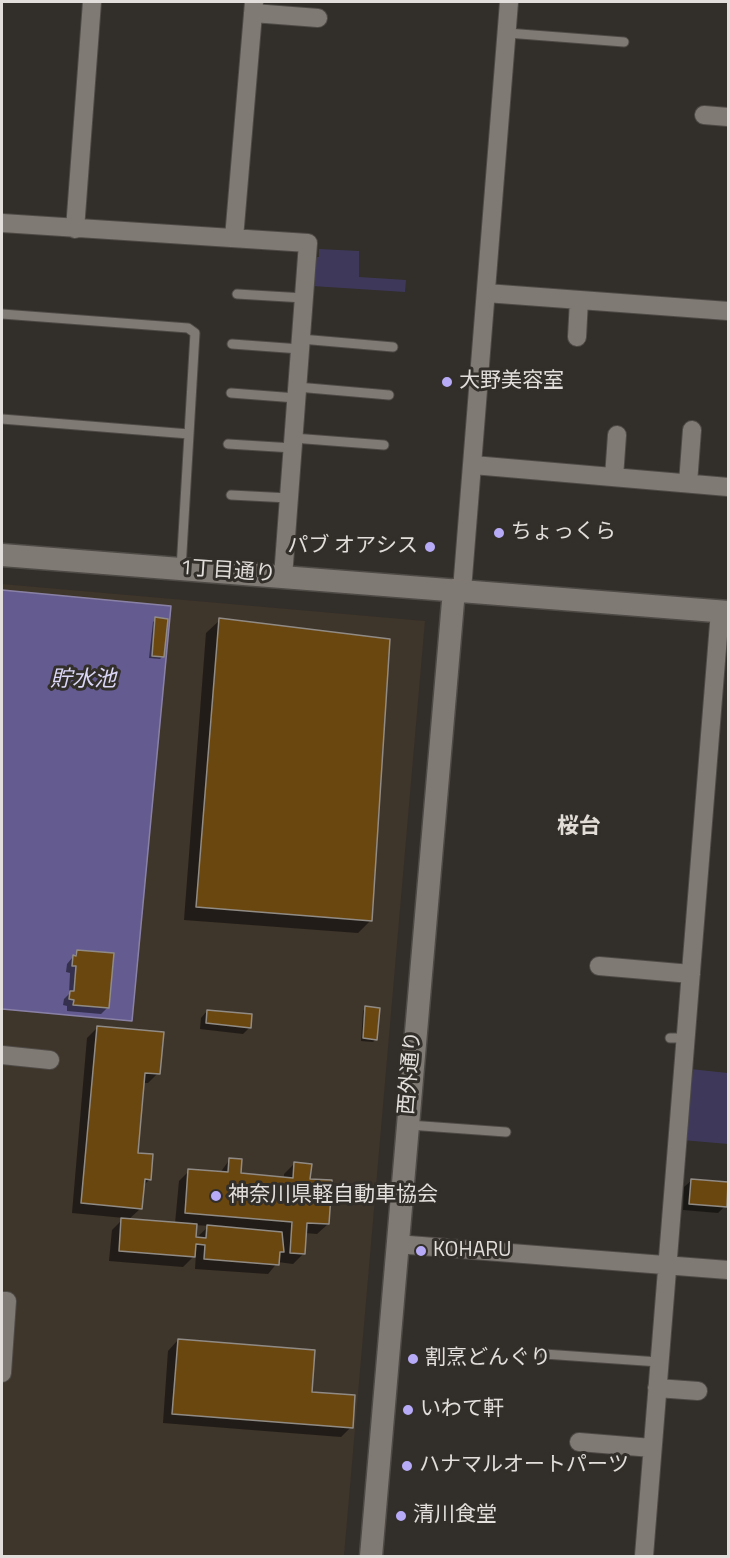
<!DOCTYPE html>
<meta charset="utf-8">
<style>
body{margin:0}
#map{position:relative;width:730px;height:1558px;overflow:hidden;background:#322e29;font-family:"Titillium Web",sans-serif}
canvas{display:block}
.frame{position:absolute;inset:0;border:3px solid #e1dedb;pointer-events:none}
</style>
<div id="map">
<canvas width="730" height="1558"></canvas>
<div class="frame"></div>
</div>
<script>
const g = document.querySelector('canvas').getContext('2d');
g.lineJoin = 'round';
function fillPath(path, color) { g.fillStyle = color; g.fill(path, 'evenodd'); }
function trace(path, color, width, dash) { g.strokeStyle = color; g.lineWidth = width; g.lineCap = dash ? 'butt' : 'round'; g.setLineDash(dash || []); g.stroke(path); }
function label(font, color, halo, rows, align = 'center') {
  g.font = font + ' "Titillium Web","Noto Sans JP",sans-serif'; g.lineWidth = 6; g.setLineDash([]); g.textBaseline = 'middle'; g.strokeStyle = halo; g.fillStyle = color; for (const [text, x, y, turn = 0] of rows) {
    g.save(); g.translate(x, y); g.rotate((+turn || 0) * Math.PI / 180); g.textAlign = isNaN(turn) ? turn : align; if (halo) g.strokeText(text, 0, 0); g.fillText(text, 0, 0); g.restore();
  }
}
const built = new Path2D(`
 M2,584L425,621L344,1556H2Z`);
const green = new Path2D(`
 M319,249L359,251V277L406,280L405,292L312,286L313,257H319Z
 M690,1069L728,1073V1144L682,1140Z`);
const water = new Path2D(`
 M2,590L171,606L132,1021L2,1009Z`);
const shadow = new Path2D(`
 M156,619L163,656L160,659L149,658L153,622Z
 M220,620L371,920L358,933L184,920L206,633Z
 M77,952L108,1007L101,1014L67,1011V1006L63,1005L64,999L69,994L70,973L66,972L67,964Z
 M366,1008L376,1039L373,1042L361,1041L363,1011Z
 M207,1011L250,1027L243,1034L200,1029L201,1018Z
 M97,1028L158,1073L148,1083H143L136,1154L150,1179L143,1186L141,1208L128,1220L175,1224L179,1181L189,1171L220,1173L230,1159L239,1175L284,1179V1174L294,1164L309,1180L328,1224L317,1234L305,1233L303,1254L293,1264L278,1262L268,1274L195,1269L196,1254L183,1267L109,1261L112,1230L124,1218L72,1213L87,1038ZM195,1225L209,1226L194,1240Z
 M691,1181L725,1206L718,1213L683,1210L684,1187Z
 M178,1340L310,1393L351,1427L341,1437L163,1423L168,1351Z`);
const building = new Path2D(`
 M155,617L168,619L164,657L152,656Z
 M219,618L390,639L372,921L196,907Z
 M77,950L114,953L109,1008L73,1005L74,1000L69,999L70,991H74L76,966H72L73,955L76,956Z
 M365,1006L380,1008L377,1040L363,1038Z
 M207,1010L252,1014L251,1028L206,1023Z
 M97,1026L164,1032L160,1074L145,1073L138,1153L153,1154L151,1180L145,1179L142,1209L81,1203Z
 M229,1158L242,1159L241,1173L293,1178L294,1162L312,1164L310,1179L332,1180L329,1224L307,1223L305,1254L290,1253L292,1222L185,1213L188,1169L228,1172Z
 M691,1179L728,1182L727,1207L689,1204Z
 M121,1218L197,1224L196,1237L206,1238L207,1225L282,1232L284,1252H280L279,1265L204,1259L205,1245L196,1244L195,1257L119,1251Z
 M178,1339L315,1350L312,1392L355,1395L353,1428L172,1414Z`);
const service = new Path2D(`
 M507,33L624,42
 M237,294L304,298
 M2,314L188,328L195,333L181,569
 M301,339L393,347
 M232,344L300,349
 M297,387L389,395
 M231,393L296,398
 M2,419L189,434
 M293,438L384,445
 M228,444L293,448
 M231,495L289,498
 M670,1038H685
 M409,1125L506,1132
 M544,1354L659,1362`);
const minor = new Path2D(`
 M253,13L318,18
 M704,115L728,117
 M2,223L308,243L283,577
 M75,229L92,2
 M234,238L254,2
 M486,293L728,311
 M577,337L579,300
 M473,465L728,487
 M614,477L617,435
 M688,483L692,430
 M462,590L509,2
 M599,966L691,974
 M2,1055L50,1060
 M396,1244L728,1270
 M2,1301H7L2,1373
 M657,1388L698,1391
 M579,1442L652,1448
 M644,1556L720,611`);
const tertiary = new Path2D(`
 M2,555L728,612
 M371,1556L454,590`);
const markers = [
 [447,382,6,"#b7abf8"],
 [499,533,6,"#b7abf8"],
 [430,547,6,"#b7abf8"],
 [216,1196,6,"#b7abf8"],
 [421,1251,6,"#b7abf8"],
 [413,1359,6,"#b7abf8"],
 [408,1410,6,"#b7abf8"],
 [407,1466,6,"#b7abf8"],
 [401,1516,6,"#b7abf8"]
];
const poiNames = [
 ["大野美容室",459,382],
 ["ちょっくら",511,533],
 ["パブ オアシス",418,547,"right"],
 ["神奈川県軽自動車協会",228,1196],
 ["KOHARU",433,1251],
 ["割烹どんぐり",425,1359],
 ["いわて軒",420,1410],
 ["ハナマルオートパーツ",419,1466],
 ["清川食堂",413,1516]
];
const streetNames = [
 ["1丁目通り",228,572,4],
 ["西外通り",411,1073,-85]
];
const waterNames = [
 ["貯水池",83,681]
];
const neighbourhoodNames = [
 ["桜台",579,828]
];
fillPath(built, '#3e352b');
fillPath(green, '#3e395a');
fillPath(water, '#645b90');
trace(water, '#8a82a6', 1.5);
fillPath(shadow, '#0007');
fillPath(building, '#6b4710');
trace(building, '#908b85', 1.5);
trace(service, '#4e4a46', 11);
trace(minor, '#4e4a46', 20);
trace(tertiary, '#4e4a46', 25);
trace(service, '#807a74', 9);
trace(minor, '#807a74', 18);
trace(tertiary, '#807a74', 22);
for (const [x, y, r, color] of markers) { const dot = new Path2D(); dot.arc(x, y, r, 0, 2 * Math.PI); g.fillStyle = color; g.fill(dot); trace(dot, '#322e29', 2); }
label('21px', '#e1dedb', '#322e29', poiNames, 'left');
label('21px', '#e1dedb', '#322e29', streetNames);
label('italic 22px', '#dbd7f8', '#322e29', waterNames);
label('bold 22px', '#e2ddd6', '#322e29', neighbourhoodNames);
</script>
